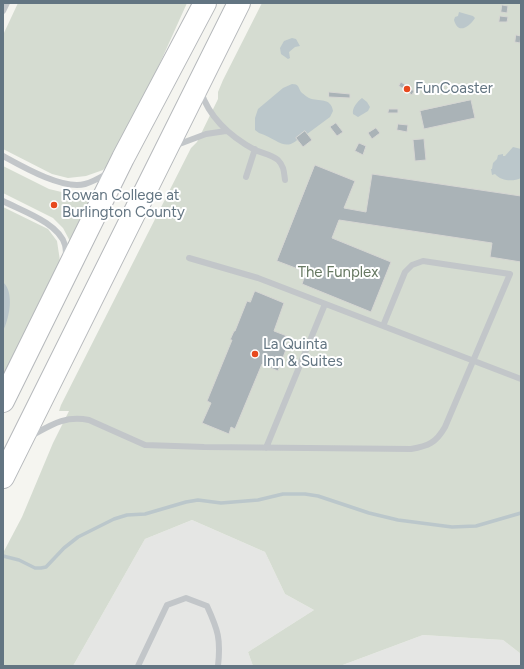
<!DOCTYPE html>
<style>
body{margin:0}
#map{position:relative;width:524px;height:669px;overflow:hidden;background:#f5f5f0;font-family:Figtree,sans-serif}
canvas{display:block}
.frame{position:absolute;inset:0;border:4px solid #637582;pointer-events:none}
</style>
<div id="map">
<canvas width="524" height="669"></canvas>
<div class="frame"></div>
</div>
<script>
const g = document.querySelector('canvas').getContext('2d');
g.lineJoin = 'round';
function fillPath(path, color) { g.fillStyle = color; g.fill(path, 'evenodd'); }
function trace(path, color, width, dash) { g.strokeStyle = color; g.lineWidth = width; g.lineCap = dash ? 'butt' : 'round'; g.setLineDash(dash || []); g.stroke(path); }
function label(font, color, halo, rows, align = 'center') {
  g.font = font + ' Figtree,sans-serif'; g.lineWidth = 4; g.setLineDash([]); g.textBaseline = 'middle'; g.strokeStyle = halo; g.fillStyle = color; for (const [text, x, y, turn = 0] of rows) {
    g.save(); g.translate(x, y); g.rotate((+turn || 0) * Math.PI / 180); g.textAlign = isNaN(turn) ? turn : align; if (halo) g.strokeText(text, 0, 0); g.fillText(text, 0, 0); g.restore();
  }
}
const built = new Path2D(`
 M192,520L265,552L285,594L314,610L248,652L253,666H73L145,539Z
 M423,635L503,640L521,654V666H340Z`);
const green = new Path2D(`
 M18,3H187L119,154L103,170L86,176L68,178L52,174L3,149V35Z
 M262,3H521V654L503,640L423,635L340,666H253L248,652L314,610L285,594L265,552L192,520L145,539L73,666H3V553L22,517L53,443L69,411H59L61,405L191,148L197,142L218,99V92L223,80Z
 M3,166L49,189L74,195L99,191L72,245L63,228L53,218L3,193Z
 M3,207L48,229L57,241L60,261L3,387Z`);
const water = new Path2D(`
 M459,12L473,16L475,18C469,27 458,35 454,20L455,17L458,16Z
 M292,38L296,39L300,46L295,47L289,52L290,58L288,59L281,54L280,48L284,41Z
 M292,84C299,84 298,87 301,92C302,93 307,97 309,98C319,102 331,97 333,111L330,117L307,134L305,132C286,155 282,141 259,133L255,130V118L258,109L283,88Z
 M362,98L367,102L370,107L368,111L358,117L353,114C352,108 357,102 362,98Z
 M513,147L521,149V178C513,182 501,181 495,174L492,175L491,169H492L493,163L497,159L498,155L503,154V156H505Z
 M3,282C15,293 9,319 3,331Z`);
const stream = new Path2D(`
 M3,556L19,560L35,568H41L46,567L64,548L78,537L114,519L127,515L145,514L186,502L198,500L221,503L258,500L283,494H305L318,496L369,513L398,520L452,527L476,526L521,513`);
const building = new Path2D(`
 M502,5L508,6L507,13L501,12Z
 M500,16L508,17L507,22H499Z
 M516,35L521,36L520,43L515,42Z
 M401,82L414,91L412,95L399,86Z
 M329,92L350,94V98L329,97Z
 M471,100L475,118L424,129L420,111Z
 M389,109H398V113H388Z
 M336,123L343,132L337,136L330,127Z
 M398,124L408,125L407,132L397,130Z
 M376,128L380,133L372,139L368,133Z
 M305,131L312,140L303,147L296,138Z
 M424,139L426,160L415,161L413,140Z
 M359,143L366,146L363,155L355,151Z
 M315,165L355,181L344,208L366,212L372,174L521,196V262L490,257L492,243L339,220L332,238L391,262L371,312L302,284L306,272L277,261Z
 M255,291L284,303L274,331L287,336L285,342L288,344L278,371L262,364L235,429L231,427L229,434L202,423L211,403L207,401L232,340H230L234,331H235L247,301L250,302Z`);
const lane = new Path2D(`
 M3,11L7,3
 M201,92C210,119 231,137 255,150C262,153 272,155 278,160C284,166 284,172 285,180
 M174,146L206,134L226,131
 M3,156C23,167 63,190 85,184C93,182 101,177 108,173
 M246,177L255,149
 M3,201C22,211 59,223 65,245C66,249 66,254 66,258
 M189,258L258,278L521,379
 M31,436C51,425 65,415 89,420L145,445L204,447L411,449C428,446 436,443 445,427L510,274L423,261L412,265L405,272L383,326
 M266,448L325,304
 M138,666L167,605L186,598L207,606C218,630 221,639 218,666`);
const highway = new Path2D(`
 M3,401L123,158L205,3
 M3,477L239,3`);
const markers = [
 [407,89,4,"#e7491e"],
 [54,205,4,"#e7491e"],
 [255,354,4,"#e7491e"]
];
const poiNames = [
 ["FunCoaster",415,89],
 ["Rowan College at",62,196],
 ["Burlington County",62,213],
 ["La Quinta",263,345],
 ["Inn & Suites",263,362]
];
const parkNames = [
 ["The Funplex",338,273]
];
fillPath(built, '#e5e6e4');
fillPath(green, '#d5dcd1');
fillPath(water, '#bbc7cb');
trace(stream, '#bbc7cb', 3.5);
fillPath(building, '#aab3b7');
trace(building, '#d6d6d3', 1);
trace(highway, '#b5b8bb', 24);
trace(lane, '#c2c6c9', 6);
trace(highway, '#fff', 22);
for (const [x, y, r, color] of markers) { const dot = new Path2D(); dot.arc(x, y, r, 0, 2 * Math.PI); g.fillStyle = color; g.fill(dot); trace(dot, '#fff', 1.5); }
label('15px', '#637582', '#fff', poiNames, 'left');
label('15px', '#677962', '#fff', parkNames);
</script>
